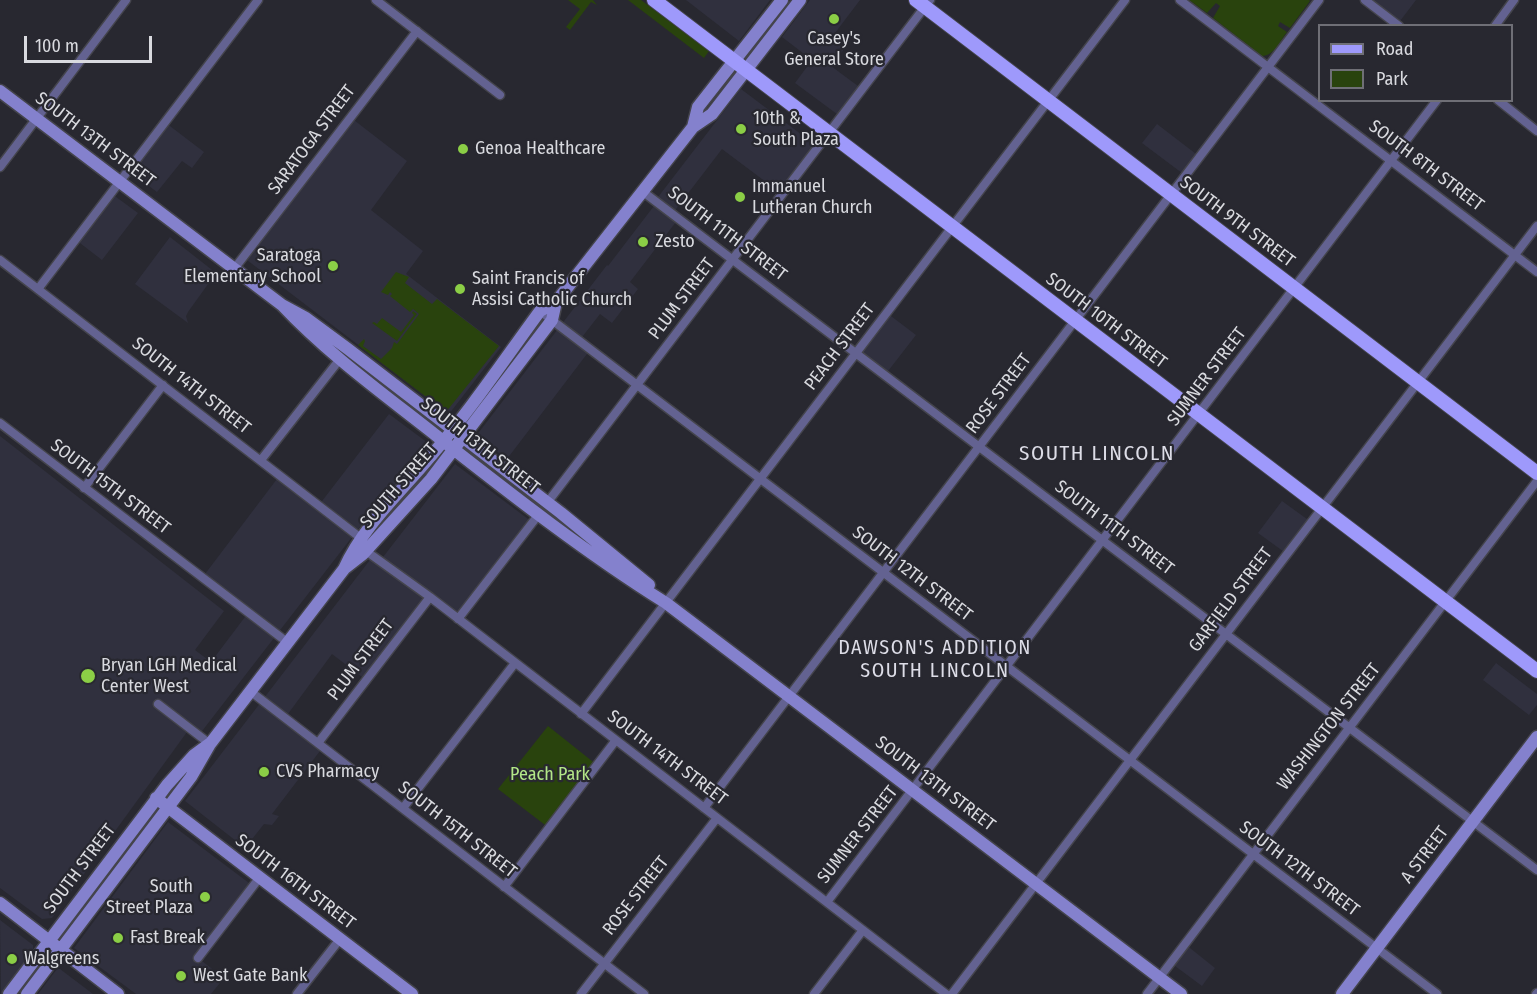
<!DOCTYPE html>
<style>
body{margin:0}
#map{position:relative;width:1537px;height:994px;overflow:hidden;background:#282830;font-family:"Fira Sans Condensed",sans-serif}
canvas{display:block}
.legend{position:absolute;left:1318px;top:24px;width:195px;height:78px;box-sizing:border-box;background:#282830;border:2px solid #6f6f76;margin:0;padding:8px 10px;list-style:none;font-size:18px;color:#d9dadf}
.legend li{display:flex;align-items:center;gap:12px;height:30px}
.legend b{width:30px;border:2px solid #6f6f76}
.scale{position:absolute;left:24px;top:36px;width:128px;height:27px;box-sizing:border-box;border:3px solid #d9dadf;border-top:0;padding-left:8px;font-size:18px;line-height:21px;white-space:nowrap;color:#d9dadf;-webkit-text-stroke:4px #282830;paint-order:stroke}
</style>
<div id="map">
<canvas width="1537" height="994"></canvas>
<ul class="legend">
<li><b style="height:8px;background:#9e99fb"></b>Road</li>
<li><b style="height:16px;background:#29430d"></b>Park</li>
</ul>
<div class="scale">100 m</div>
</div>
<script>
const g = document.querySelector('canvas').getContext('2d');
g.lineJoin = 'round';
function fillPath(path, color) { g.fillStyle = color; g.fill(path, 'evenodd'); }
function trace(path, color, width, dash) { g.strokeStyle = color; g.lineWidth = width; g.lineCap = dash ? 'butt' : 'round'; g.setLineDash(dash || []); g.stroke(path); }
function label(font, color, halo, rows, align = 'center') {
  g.font = font + ' "Fira Sans Condensed",sans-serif'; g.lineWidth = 4.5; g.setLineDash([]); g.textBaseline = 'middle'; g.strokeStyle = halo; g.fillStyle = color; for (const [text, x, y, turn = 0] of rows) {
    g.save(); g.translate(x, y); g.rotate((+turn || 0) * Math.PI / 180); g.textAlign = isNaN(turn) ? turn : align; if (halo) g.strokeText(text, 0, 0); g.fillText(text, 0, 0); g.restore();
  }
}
const built = new Path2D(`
 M686,0H770L739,41Z
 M810,0H860L832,37L845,48L831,66L862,89L841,117L795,83L812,60L782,37Z
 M1365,0H1416L1397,25Z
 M741,89L818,147L782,194L722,149L673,213L679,218L630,282L638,289L612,323L600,314L579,341L590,350L507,459L476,436L607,265L608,266L657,202L655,201Z
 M350,117L407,161L371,210L423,251L406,274L501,347L449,414L243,257Z
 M166,123L204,152L192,168L182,161L157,192L129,171Z
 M1157,124L1200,157L1186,176L1142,143Z
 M112,194L138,213L102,260L76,240Z
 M170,237L216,273L188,312L186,316L188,323L135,284Z
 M887,313L916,335L885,375L856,353Z
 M389,414L428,443L423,451L425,453L396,486L393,484L199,735L156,703L154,706L187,732L52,918L42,919L0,888V436L224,611L195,650L211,662L248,613L202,578L280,475L319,505Z
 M455,464L532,522L458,619L430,597L366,680L332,654L285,718L323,747L272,814L279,816L272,825L264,824L245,848L185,801L373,556L380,561Z
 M1282,501L1311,522L1287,554L1258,533Z
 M1496,663L1537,694V705L1529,715L1483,680Z
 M168,822L253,886L198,958L224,978L211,994H136L74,948Z
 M0,920L33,945V953L1,994Z
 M1185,944L1215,968L1202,986L1171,963Z
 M57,969H60L93,994H38Z`);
const green = new Path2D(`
 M568,0H593L597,5L591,2L570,30L566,27L580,9Z
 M628,0H641L709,51L704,58Z
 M1189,0H1309L1310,1L1290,28L1280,22L1278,26L1287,32C1280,41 1274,56 1262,56L1213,18L1220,6L1216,3L1207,13Z
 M396,272L409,277L405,283L432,304L437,299L499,346L446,412L358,345L364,339L365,341L363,346L381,359L392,348L394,342L397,344L419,314L413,309L410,312L390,296L392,294L390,292L388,295L381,292Z
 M413,311L417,314L397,341L372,323L374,322L377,324L382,318L401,332L414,315L412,313Z
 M548,726L597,765L549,828L498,789Z`);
const minor = new Path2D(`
 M376,0L500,95
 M1180,0L1537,272
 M1365,0L1399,26
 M1495,26L1514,0
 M1498,100L1537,131
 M0,167L126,0
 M642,191L1537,870
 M0,260L362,539
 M234,269L417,31
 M38,289L258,0
 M540,311L1437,994
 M0,423L287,642
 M261,460L340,359
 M84,488L163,385
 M547,503L930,0
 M366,551L430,597L946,994
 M458,619L539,514
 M250,691L644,994
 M158,704L210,744
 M581,714L1125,0
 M318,743L430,597
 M403,808L515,663
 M704,808L1319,0
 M504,887L616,740
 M827,902L1437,100
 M198,958L260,877
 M297,994L340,939
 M581,994L717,818
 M814,994L863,930
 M952,994L1537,226
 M1147,994L1537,481
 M1536,994L1537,993`);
const secondary = new Path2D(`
 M0,91L282,305L306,318L348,349L561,513L649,585
 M693,127L698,107L782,0
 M282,305C329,355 385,395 438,437C512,495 586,553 666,603L1181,994
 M345,568L363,554L431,479L552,320L556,302
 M156,798L412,994
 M0,903L118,994
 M9,994L167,785L194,755L209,744
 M27,994L191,777L210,744L344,569C363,526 401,492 430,457C470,411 504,360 540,311L556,302L693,127L712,114L800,0
 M1342,994L1537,737`);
const primary = new Path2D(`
 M654,0L1537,671
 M916,0L1537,473`);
const markers = [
 [834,19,6,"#8bce46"],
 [741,129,6,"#8bce46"],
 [463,149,6,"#8bce46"],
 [740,197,6,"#8bce46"],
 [643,242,6,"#8bce46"],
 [333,266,6,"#8bce46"],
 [460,289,6,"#8bce46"],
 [88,676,8,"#8bce46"],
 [264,772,6,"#8bce46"],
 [205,897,6,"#8bce46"],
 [118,938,6,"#8bce46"],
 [12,959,6,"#8bce46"],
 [181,976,6,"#8bce46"]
];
const poiNames = [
 ["Casey's",834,39,"center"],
 ["General Store",834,60,"center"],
 ["10th &",753,119],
 ["South Plaza",753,140],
 ["Genoa Healthcare",475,149],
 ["Immanuel",752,187],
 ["Lutheran Church",752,208],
 ["Zesto",655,242],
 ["Saratoga",321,256,"right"],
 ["Elementary School",321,277,"right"],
 ["Saint Francis of",472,279],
 ["Assisi Catholic Church",472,300],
 ["Bryan LGH Medical",101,666],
 ["Center West",101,687],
 ["CVS Pharmacy",276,772],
 ["South",193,887,"right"],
 ["Street Plaza",193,908,"right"],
 ["Fast Break",130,938],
 ["Walgreens",24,959],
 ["West Gate Bank",193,976]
];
const streetNames = [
 ["SOUTH 13TH STREET",95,140,37],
 ["SARATOGA STREET",312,140,-53],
 ["SOUTH 8TH STREET",1426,166,37],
 ["SOUTH 9TH STREET",1237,222,37],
 ["SOUTH 11TH STREET",727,234,37],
 ["PLUM STREET",682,299,-53],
 ["SOUTH 10TH STREET",1106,321,37],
 ["PEACH STREET",840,347,-53],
 ["SUMNER STREET",1207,377,-53],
 ["SOUTH 14TH STREET",191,386,38],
 ["ROSE STREET",999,394,-53],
 ["SOUTH 13TH STREET",480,446,38],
 ["SOUTH STREET",399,486,-49],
 ["SOUTH 15TH STREET",110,487,37],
 ["SOUTH 11TH STREET",1114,528,37],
 ["SOUTH 12TH STREET",912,574,37],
 ["GARFIELD STREET",1231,600,-53],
 ["PLUM STREET",361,660,-53],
 ["WASHINGTON STREET",1329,727,-52],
 ["SOUTH 14TH STREET",667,758,37],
 ["SOUTH 13TH STREET",935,784,37],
 ["SOUTH 15TH STREET",457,830,38],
 ["SUMNER STREET",858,835,-52],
 ["A STREET",1425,855,-53],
 ["SOUTH STREET",80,869,-53],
 ["SOUTH 12TH STREET",1299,869,37],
 ["SOUTH 16TH STREET",295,882,37],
 ["ROSE STREET",636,896,-52]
];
const parkNames = [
 ["Peach Park",550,775]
];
const neighbourhoodNames = [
 ["DAWSON'S ADDITION",935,648],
 ["SOUTH LINCOLN",935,671]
];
const quarterNames = [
 ["SOUTH LINCOLN",1097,454]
];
fillPath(built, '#30303e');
fillPath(green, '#29430d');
trace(minor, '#44444c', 11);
trace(secondary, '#44444c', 15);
trace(primary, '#44444c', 16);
trace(minor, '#636291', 8);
trace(secondary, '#8481cd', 12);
trace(primary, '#9e99fb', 14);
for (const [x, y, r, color] of markers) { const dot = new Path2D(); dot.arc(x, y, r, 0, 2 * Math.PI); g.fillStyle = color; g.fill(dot); trace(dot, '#282830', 2); }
label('18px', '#d9dadf', '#282830', poiNames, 'left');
label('18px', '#d9dadf', '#282830', streetNames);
label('18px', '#b3e788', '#282830', parkNames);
g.letterSpacing = '1.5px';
label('20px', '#dddde7', '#282830', neighbourhoodNames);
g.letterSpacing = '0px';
g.letterSpacing = '1.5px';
label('21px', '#dddde7', '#282830', quarterNames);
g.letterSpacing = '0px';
</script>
